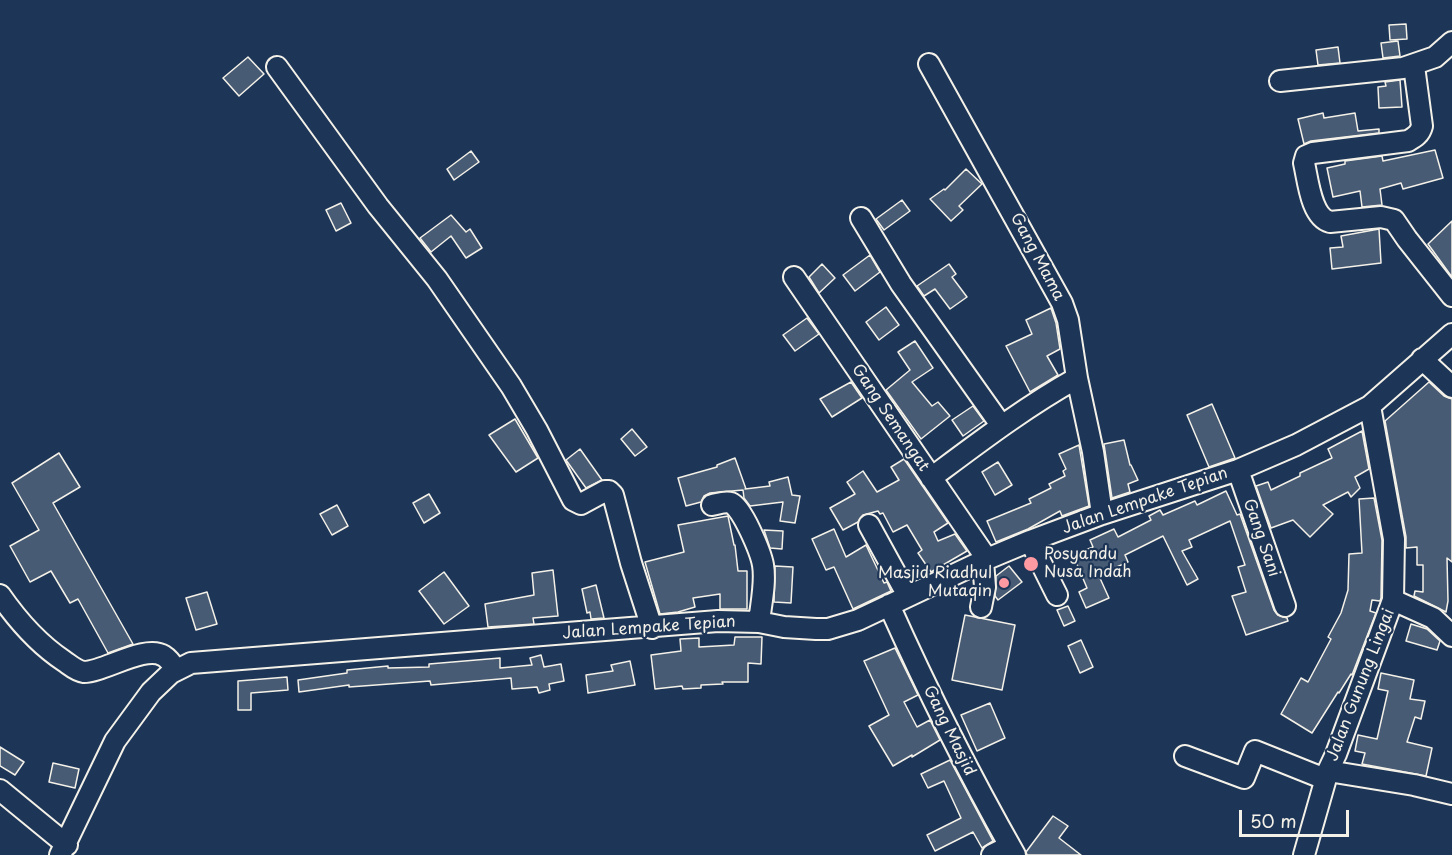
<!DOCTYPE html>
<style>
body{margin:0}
#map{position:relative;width:1452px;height:855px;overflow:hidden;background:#1d3557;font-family:"Playpen Sans",sans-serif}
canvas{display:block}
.scale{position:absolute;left:1239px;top:810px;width:110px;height:27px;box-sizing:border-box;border:3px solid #f4f1e8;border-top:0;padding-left:8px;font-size:18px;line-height:21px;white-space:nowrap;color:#f4f1e8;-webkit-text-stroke:4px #1d3557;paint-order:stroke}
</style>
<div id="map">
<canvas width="1452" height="855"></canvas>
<div class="scale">50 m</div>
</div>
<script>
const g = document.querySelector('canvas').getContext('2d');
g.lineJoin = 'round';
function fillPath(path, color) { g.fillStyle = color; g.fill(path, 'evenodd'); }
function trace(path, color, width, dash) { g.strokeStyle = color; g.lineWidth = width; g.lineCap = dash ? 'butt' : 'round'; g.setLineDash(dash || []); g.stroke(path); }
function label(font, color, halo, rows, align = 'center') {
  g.font = font + ' "Playpen Sans",sans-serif'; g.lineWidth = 4.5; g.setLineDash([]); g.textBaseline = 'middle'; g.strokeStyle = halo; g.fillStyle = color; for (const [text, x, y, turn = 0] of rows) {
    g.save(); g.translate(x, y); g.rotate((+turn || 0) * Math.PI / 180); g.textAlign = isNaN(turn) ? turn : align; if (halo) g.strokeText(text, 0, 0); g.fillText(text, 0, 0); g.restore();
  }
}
const building = new Path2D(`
 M1406,24L1407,39L1390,40L1389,25Z
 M1398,41L1400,56L1383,58L1381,43Z
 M1338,47L1340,63L1318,65L1316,50Z
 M248,57L264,74L239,96L223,78Z
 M1400,80L1402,107L1379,108L1378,87L1386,86L1385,82Z
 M1323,113L1324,118L1355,113L1358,131L1379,129V133L1311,141L1304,144L1298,119Z
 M1435,150L1443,178L1403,189L1401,183L1380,189L1382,205L1362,207L1360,191L1333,197L1327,168L1345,164V161L1382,156L1383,161Z
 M471,151L479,162L454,180L447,169Z
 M966,169L982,184L959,206L963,210L951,221L930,199L944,189L945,190Z
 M902,200L910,211L884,230L876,219Z
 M341,203L351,223L336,231L326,210Z
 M451,215L466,232L470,229L482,248L466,258L451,236L431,252L420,238Z
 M1452,221V277L1428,244Z
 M1379,229L1381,263L1332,269L1330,248L1343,247L1341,236Z
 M870,255L880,272L855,291L843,275Z
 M822,264L835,278L819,293L809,277Z
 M949,264L956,274L952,277L967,297L950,309L935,289L924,296L917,286Z
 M886,307L899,325L879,340L866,322Z
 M1051,308L1056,323L1060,349L1047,356L1058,375L1030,392L1006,346L1032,334L1026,320Z
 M807,318L819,334L795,351L783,335Z
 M915,341L933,368L912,382L932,406L938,402L950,416L921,439L886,390L910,370L898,352Z
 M851,382L862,398L832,417L820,399Z
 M1429,382L1444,396L1452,399V562L1447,558L1448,601L1446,612L1414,596L1415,591L1423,592V565H1417V547L1406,548V537L1385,421Z
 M1212,404L1235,458L1209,467L1187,415Z
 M973,406L984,421L963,436L952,420Z
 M515,419L538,458L516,472L489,435Z
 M632,429L647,447L635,456L621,439Z
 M1362,431L1369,469L1355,477L1360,488L1351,497L1348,492L1323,505L1333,514L1310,537L1293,520L1271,528L1256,486L1268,482L1271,490L1300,476V473L1332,458L1328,449Z
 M1124,440L1130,465H1131L1138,480L1128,484L1130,492L1112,498L1104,444Z
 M1079,445L1089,506L1062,516L1060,511L1028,529L996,542L987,521L1031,503L1029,499L1051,488L1049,484L1065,476L1063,471L1066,469L1059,454Z
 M580,449L602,480L586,488L566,460Z
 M59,453L80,487L53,503L133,644L108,653L78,599L70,603L51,571L30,582L10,546L39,530L12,483Z
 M735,458L746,489H745L770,486L769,482L788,477L792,495L800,496L795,523L780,521L783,502L750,506L744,498L743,490L710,493L704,496L701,502L686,506L678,478L717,467V465Z
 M904,459L948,523L934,532L938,541L955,534L967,551L931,572L918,553L922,550L907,525L893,532L883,513L880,514L878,511L863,515L858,522L843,530L830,508L855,494L847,482L863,471L877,492L899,480L891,467Z
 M998,462L1012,485L995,495L982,472Z
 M1226,491L1237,515L1240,514L1274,610L1278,615L1287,618L1288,621L1246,635L1232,596L1246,592L1238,567L1245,565L1230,521L1189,540L1192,547L1182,551L1198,579L1187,585L1163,536L1125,555L1128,562L1101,574L1099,576L1109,598L1086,608L1079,592L1087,588L1073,555L1093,547L1090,540L1114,529L1118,537L1151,520L1149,516L1160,510L1163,515L1195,501L1197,505Z
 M429,494L440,513L424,523L413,503Z
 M1374,498L1382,540L1381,598L1380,601L1372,600L1370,611L1376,613L1352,675L1351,674L1339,693L1338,692L1312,733L1281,714L1301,678L1308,682L1331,639L1328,637L1341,613L1348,590L1349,554L1362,553L1359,499Z
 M337,505L348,526L332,535L320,514Z
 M728,516L734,545H735L738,571H747V609H720V594L693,598L695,607L678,612L660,614L645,562L684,552L678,525Z
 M834,529L846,557L866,545L884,583L887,582L891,591L853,609L834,567L826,570L812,539Z
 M764,530L783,531L782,549L770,548Z
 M775,566L793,567L791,603L774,602Z
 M1009,566L1022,582L998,600L995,596L996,576Z
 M553,570L558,616L533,618L534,624L488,627L485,604L534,595L532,573Z
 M444,572L469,606L444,624L419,591Z
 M596,585L604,618L591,619L590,612L587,613L582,589Z
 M207,592L217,624L196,630L186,598Z
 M1068,606L1075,621L1064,626L1057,610Z
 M965,615L1015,625L1002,690L952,680Z
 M1411,624L1427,629L1440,641L1437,650L1406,641Z
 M735,637H762L761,664L748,663V682H722L723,684L701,685V688L683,689L682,686L655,689L651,655L681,651L680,639L699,638V647L734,645Z
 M1081,640L1093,667L1080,673L1068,646Z
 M895,648L918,695L904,702L917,727L930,720L940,740L912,757V755L893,766L869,726L889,715L864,661Z
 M541,655L544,667L561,664L564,681L549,684L550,690L539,693L537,687L512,689L511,678L431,685L430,681L349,687V685L299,692L298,680L347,673V670L388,666V668L429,667V664L500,658V668L532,665L530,658Z
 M630,661L635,685L588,693L586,675L613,671L611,665Z
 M1381,673L1414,680L1410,699L1425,701L1421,719L1415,717L1407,742L1432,748L1426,776L1362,764L1365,753L1355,751L1358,735L1377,739L1388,691L1378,689Z
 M287,677L288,690L251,693V710H238V681Z
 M990,703L1005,738L977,751L961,715Z
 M0,747L24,762L15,775L0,766Z
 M950,760L993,841L982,848L973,832L935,851L927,835L961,818L944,781L928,788L921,774Z
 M53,763L79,769L75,788L49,782Z
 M1053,816L1068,826L1059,838L1081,855H1027L1026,852Z`);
const minor = new Path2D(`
 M929,64L1062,303L1068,320L1077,378L1093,452L1102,514
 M1414,66L1422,126C1420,134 1415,137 1408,141L1313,153L1306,156L1304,163C1308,180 1311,217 1330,222L1381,217L1394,220L1407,239L1452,296
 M277,67L378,206L437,279L511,386L537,430L573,500L581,504L605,491H609L613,495L631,563L652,628
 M1280,81L1403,68L1435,57L1452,42
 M861,218L901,284L1001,425
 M794,277L987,559
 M1422,359L1452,387
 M1238,470L1285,606
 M931,478C978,443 1025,407 1077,378
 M712,505C718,504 725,501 731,503C742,507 761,553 763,565C766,583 761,604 759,622
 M869,525L908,596
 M1030,541L1057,595
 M0,595C18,621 37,643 64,661C70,665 76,671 84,672C104,672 145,644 164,656C169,659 173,665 176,670
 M1393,600L1433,618L1452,636
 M889,605C927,690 969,774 1015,855
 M981,607L985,587L983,561
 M1185,756L1244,778L1255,751L1325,779
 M1328,771L1414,785L1452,794
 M0,790L67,845
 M60,855L115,741L151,692L171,673L191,663L718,621L759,622L784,627L816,629H828L858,620L987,559L1030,541L1102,514L1238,470L1296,445L1370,406L1452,334
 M992,855L1010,846
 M1304,855L1328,771L1336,754L1393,600L1394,539L1370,406`);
const markers = [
 [1031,564,8,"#ff9aa2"],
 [1004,583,6,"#ff9aa2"]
];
const streetNames = [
 ["Gang Mama",1037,257,62],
 ["Gang Semangat",890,418,56],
 ["Jalan Lempake Tepian",1145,501,-19],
 ["Gang Sani",1261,538,71],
 ["Jalan Lempake Tepian",649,628,-4],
 ["Jalan Gunung Lingai",1361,685,-69],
 ["Gang Masjid",949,731,64]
];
const poiNames = [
 ["Posyandu",1044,555],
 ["Nusa Indah",1044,573],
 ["Masjid Riadhul",992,574,"right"],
 ["Mutaqin",992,592,"right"]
];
fillPath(building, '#485b74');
trace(building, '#f4f1e8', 1.5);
trace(minor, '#f4f1e8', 24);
trace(minor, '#1d3557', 20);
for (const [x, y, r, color] of markers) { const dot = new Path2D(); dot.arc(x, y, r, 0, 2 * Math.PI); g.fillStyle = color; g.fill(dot); trace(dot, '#1d3557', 2); }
label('16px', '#f4f1e8', '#1d3557', streetNames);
label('16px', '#f4f1e8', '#1d3557', poiNames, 'left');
</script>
